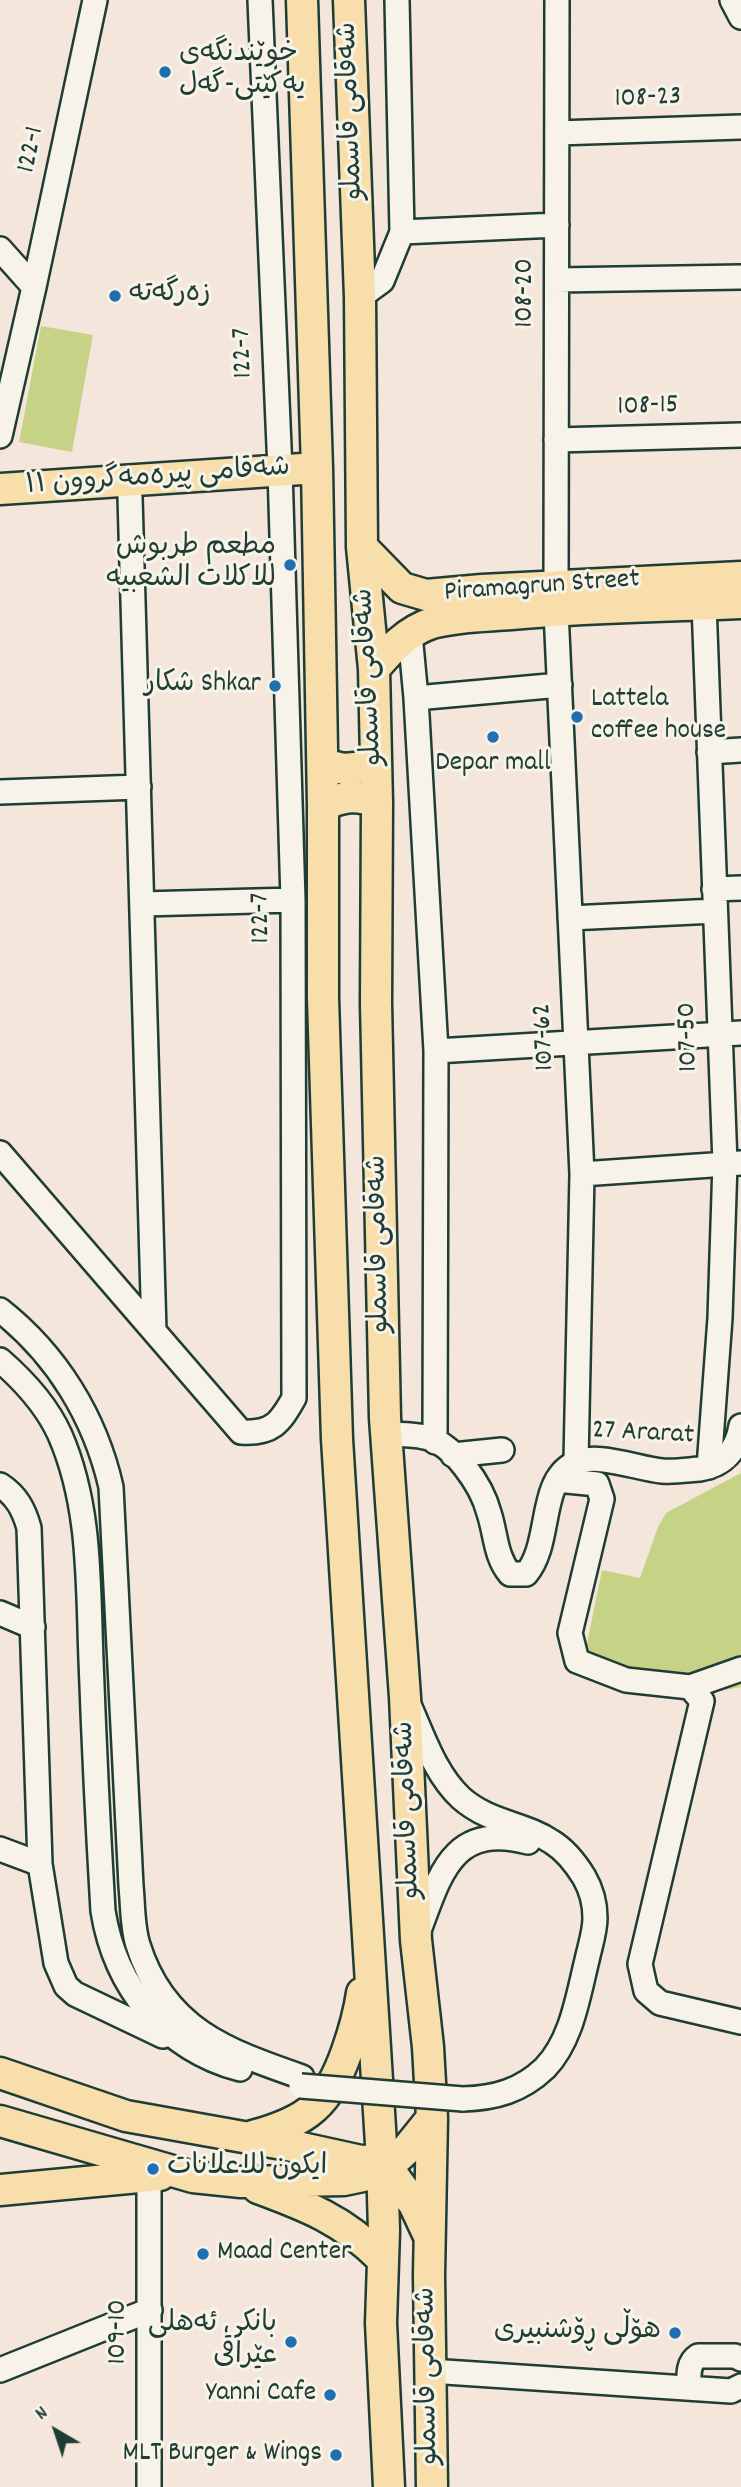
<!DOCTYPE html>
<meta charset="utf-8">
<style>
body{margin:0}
#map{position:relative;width:741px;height:2487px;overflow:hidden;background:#f5e6dc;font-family:Dekko,sans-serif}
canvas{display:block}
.north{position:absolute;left:21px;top:2396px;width:70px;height:70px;-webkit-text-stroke:5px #f7f3e8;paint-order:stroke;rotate:321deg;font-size:19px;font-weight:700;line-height:28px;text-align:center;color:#1f3d34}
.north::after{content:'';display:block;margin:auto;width:24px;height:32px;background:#1f3d34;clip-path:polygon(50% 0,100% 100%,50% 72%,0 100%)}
</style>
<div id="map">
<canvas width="741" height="2487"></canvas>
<div class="north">N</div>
</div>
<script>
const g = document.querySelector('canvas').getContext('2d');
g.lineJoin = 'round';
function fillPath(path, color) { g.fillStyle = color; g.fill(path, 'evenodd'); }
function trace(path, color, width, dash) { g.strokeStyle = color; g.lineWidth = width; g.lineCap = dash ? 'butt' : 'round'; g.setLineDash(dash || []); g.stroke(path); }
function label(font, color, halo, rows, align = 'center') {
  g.font = font + ' Dekko,"Playpen Sans Arabic",sans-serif'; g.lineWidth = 6; g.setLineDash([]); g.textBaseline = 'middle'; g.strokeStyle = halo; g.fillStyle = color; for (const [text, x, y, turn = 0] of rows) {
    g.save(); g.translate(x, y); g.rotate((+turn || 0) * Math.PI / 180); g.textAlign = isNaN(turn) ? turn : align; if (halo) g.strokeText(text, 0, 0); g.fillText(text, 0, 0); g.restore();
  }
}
const green = new Path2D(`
 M41,326L93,335L72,452L19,442Z
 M741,1473V1687L687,1697L583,1663L602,1570L640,1578L658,1527L666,1513Z`);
const minor = new Path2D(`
 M732,0L741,17
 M557,133L741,127
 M402,232L557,225
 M0,249L34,287
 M557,280L741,277
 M360,297L382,281L402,232L397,0
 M0,436L34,287L95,0
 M556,440L741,435
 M130,497L154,1331
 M556,586L557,0
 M704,604L725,1163L720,1318L709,1467
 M556,611L582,1174L576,1461
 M410,634L416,698L436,1051L435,1442
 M416,698L560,685
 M709,752L741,750
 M0,792L139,787
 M714,889L741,888
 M142,904L293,900
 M570,918L715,911
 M436,1051L741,1033
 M0,1153L241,1432C272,1434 280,1423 294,1398L293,900L280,470L260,0
 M582,1174L741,1163
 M0,1310C57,1355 95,1417 111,1487L131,1886C133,1905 132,1926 138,1945C164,2029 227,2051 302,2077
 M0,1360C23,1380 47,1406 60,1435C91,1506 88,1584 91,1660C94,1744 98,1827 103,1911C115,1986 164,2049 240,2069
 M386,1434C398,1435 412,1434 424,1437C453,1442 482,1486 489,1513C496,1534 495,1556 510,1574H526C552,1544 538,1483 573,1464C595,1451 638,1469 662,1471C675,1472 687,1470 700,1469C724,1465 737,1450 741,1426
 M453,1455L502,1450
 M557,1480L597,1484L602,1499L570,1633L577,1661L626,1680L690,1687L702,1701L640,1964L646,1991L660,2003L741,2022
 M0,1485C17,1496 24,1510 29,1528L40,1864L56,1963L66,1986L75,1994L163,2036
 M0,1613L33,1627
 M690,1687L741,1669
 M409,1705C423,1736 435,1774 461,1798C489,1823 524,1823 552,1842C565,1850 576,1864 584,1877C591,1889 595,1904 595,1918C595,1932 590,1946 587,1960C578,1996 572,2040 545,2068C521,2091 495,2098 463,2099
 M0,1849L40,1864
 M418,1933C440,1876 451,1822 528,1842
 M0,2370L150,2310
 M430,2371L731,2391L741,2386
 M689,2388C689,2377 687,2363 698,2356H735L741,2359
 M149,2487V2176`);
const major = new Path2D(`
 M302,0L317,468L323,806V998L337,1439L382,2160L384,2231L381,2323L389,2487
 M349,0L360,297L362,547L374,669L377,803L376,1003L385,1418L405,1697L416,1940L428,2047L432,2118L429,2275L432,2487
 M0,489L317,468
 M362,547L402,588L426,595L482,590L741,577
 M374,669C390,650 407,631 432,623C457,616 485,616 511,614C588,607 665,606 741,603
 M323,764L344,769L376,766
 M323,806C342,796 358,794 377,803
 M0,2073L126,2116L288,2145L361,2161L396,2159L407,2149L432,2118
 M0,2121L193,2177L241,2182L344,2180L363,2176L381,2161
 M253,2136C308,2121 328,2105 347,2051C354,2031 359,2014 362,1993
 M382,2160L414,2204L428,2234
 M258,2188C307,2206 343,2220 381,2258
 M0,2190L160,2175`);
const minorBridge = new Path2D(`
 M301,2086L463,2099`);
const markers = [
 [165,72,7,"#1f6fb2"],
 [115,296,7,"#1f6fb2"],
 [290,565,7,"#1f6fb2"],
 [275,686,7,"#1f6fb2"],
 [577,717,7,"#1f6fb2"],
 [493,737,7,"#1f6fb2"],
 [153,2169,7,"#1f6fb2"],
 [203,2254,7,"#1f6fb2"],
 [675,2333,7,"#1f6fb2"],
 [291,2342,7,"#1f6fb2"],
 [330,2395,7,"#1f6fb2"],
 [336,2455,7,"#1f6fb2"]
];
const poiNames = [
 ["خوێندنگەی",179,56,"left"],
 ["یەکێتی-گەل",179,88,"left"],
 ["زەرگەتە",129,296,"left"],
 ["مطعم طربوش",276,549],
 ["للاكلات الشعبيه",276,581],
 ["شکار Shkar",261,686],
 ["Lattela",591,701,"left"],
 ["coffee house",591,733,"left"],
 ["Depar mall",493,765,"center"],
 ["ايكون للاعلانات",167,2169,"left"],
 ["Maad Center",217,2254,"left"],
 ["بانکی ئەهلی",277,2326],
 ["عێراقی",277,2358],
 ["هۆڵی ڕۆشنبیری",661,2333],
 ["Yanni Cafe",316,2395],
 ["MLT Burger & Wings",322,2455]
];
const streetNames = [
 ["108-23",648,100,-2],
 ["شەقامی قاسملو",353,111,-92],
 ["122-1",33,150,-78],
 ["108-20",527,293,-90],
 ["122-7",245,353,-92],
 ["108-15",648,408,-2],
 ["شەقامی پیرەمەگروون ١١",158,479,-4],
 ["Piramagrun Street",542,588,-4],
 ["شەقامی قاسملو",371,677,-93],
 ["122-7",263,918,-91],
 ["107-62",546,1037,-93],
 ["107-50",690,1037,-92],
 ["شەقامی قاسملو",381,1244,-91],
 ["27 Ararat",643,1435,3],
 ["شەقامی قاسملو",410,1810,-92],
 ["109-10",120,2332,-90],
 ["شەقامی قاسملو",430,2376,-91]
];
fillPath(green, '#c6d386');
trace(minor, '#1f3d34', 28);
trace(major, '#1f3d34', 35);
trace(minor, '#f7f3e8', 23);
trace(major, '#f8deab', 30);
trace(minorBridge, '#1f3d34', 28, []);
trace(minorBridge, '#f7f3e8', 23);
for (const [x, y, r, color] of markers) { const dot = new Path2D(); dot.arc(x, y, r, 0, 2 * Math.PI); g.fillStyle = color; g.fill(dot); trace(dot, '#f7f3e8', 2.5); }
label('28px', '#1f3d34', '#f7f3e8', poiNames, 'right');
label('28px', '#1f3d34', '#f7f3e8', streetNames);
</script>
